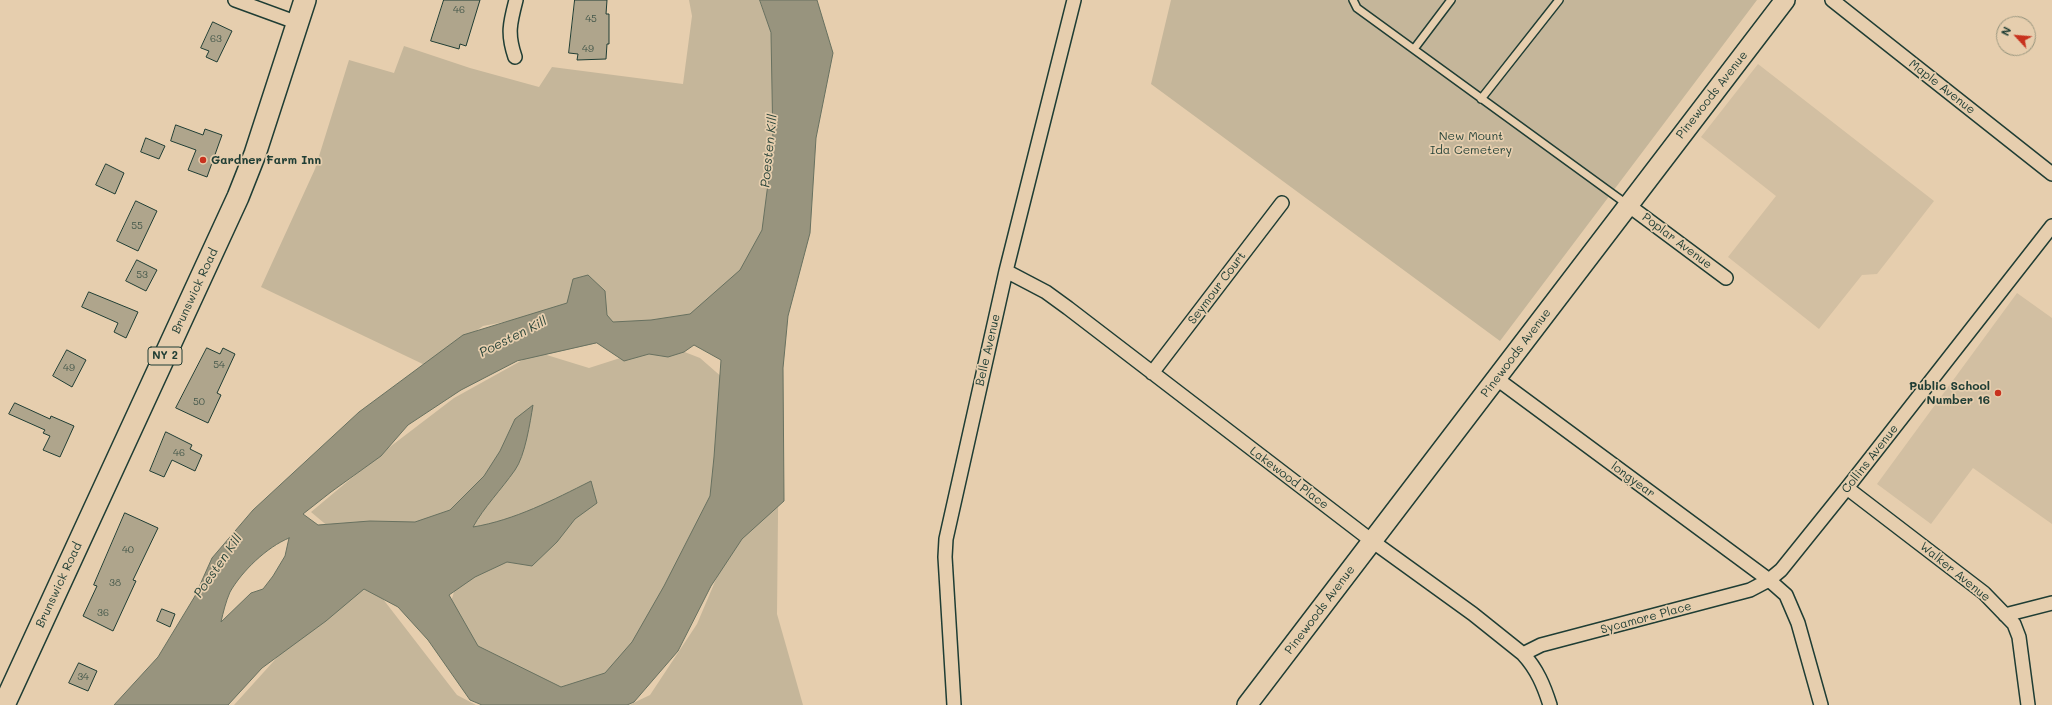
<!DOCTYPE html>
<style>
body{margin:0}
#map{position:relative;width:2052px;height:705px;overflow:hidden;background:#e6ceae;font-family:Mali,sans-serif}
canvas{display:block}
.north{position:absolute;left:1996px;top:16px;width:40px;height:40px;box-sizing:border-box;background:#e6ceae;border:1px solid #96947d;border-radius:50%;rotate:296deg;font-size:11px;font-weight:700;line-height:16px;text-align:center;color:#1f3d34}
.north::after{content:'';display:block;margin:auto;width:14px;height:18px;background:#c8321e;clip-path:polygon(50% 0,100% 100%,50% 72%,0 100%)}
</style>
<div id="map">
<canvas width="2052" height="705"></canvas>
<div class="north">N</div>
</div>
<script>
const g = document.querySelector('canvas').getContext('2d');
g.lineJoin = 'round';
function fillPath(path, color) { g.fillStyle = color; g.fill(path, 'evenodd'); }
function trace(path, color, width, dash) { g.strokeStyle = color; g.lineWidth = width; g.lineCap = dash ? 'butt' : 'round'; g.setLineDash(dash || []); g.stroke(path); }
function label(font, color, halo, rows, align = 'center') {
  g.font = font + ' Mali,sans-serif'; g.lineWidth = 3.5; g.setLineDash([]); g.textBaseline = 'middle'; g.strokeStyle = halo; g.fillStyle = color; for (const [text, x, y, turn = 0] of rows) {
    g.save(); g.translate(x, y); g.rotate((+turn || 0) * Math.PI / 180); g.textAlign = isNaN(turn) ? turn : align; if (halo) g.strokeText(text, 0, 0); g.fillText(text, 0, 0); g.restore();
  }
}
const built = new Path2D(`
 M1758,64L1934,201L1877,274L1862,275L1819,329L1728,257L1776,196L1701,137Z
 M2017,293L2052,318V524L1973,468L1931,524L1877,484Z`);
const green = new Path2D(`
 M689,0H765L775,40L778,137L766,229L744,274L693,317L613,325L567,310L483,326L427,366L261,287L315,169L349,60L394,73L404,46L470,68L539,87L552,67L683,84L692,16Z
 M1171,0H1757L1500,341L1151,84Z
 M664,344L700,358L747,399L733,475L640,640L604,677L556,689L477,651L450,605L473,530L330,528L311,512L378,456L454,398L537,352L589,368Z
 M779,415L777,614L803,705H629L650,695L697,624L739,525Z
 M366,577L457,695L476,705H234L301,631Z`);
const water = new Path2D(`
 M760,0H817L833,53L816,138L810,233L788,316L783,368L784,501L742,539L711,586L678,651L634,702L627,705H482L470,700L428,640L398,607L364,589L326,621L262,668L228,705H114L158,657L195,596L212,558L253,510L359,412L463,335L567,303L573,279L588,275L605,291L607,315L613,322L651,320L690,314L740,270L762,230L773,145L771,33ZM597,343L624,361L649,354L668,357L684,352L694,345L721,360L714,457L710,496L664,586L632,642L605,673L561,687L478,646L449,595L475,577L507,562L532,566L557,542L575,519L597,503L591,481C553,500 515,520 473,527C484,507 501,490 515,470C525,456 530,423 533,405L515,419L500,451L484,476L450,510L415,522L370,521L318,525L303,514L331,492L381,456L408,425L461,390L517,361ZM289,538L285,556L273,576L263,589L251,593L221,622C223,613 226,601 230,592C242,571 267,547 289,538Z`);
const building = new Path2D(`
 M444,0H480L466,46L460,44L459,49L431,41Z
 M575,0H607L606,14H609V44H607L606,59L577,60L578,54L569,53Z
 M213,22L232,31L217,62L206,57L209,51L201,48Z
 M176,125L203,135L205,129L222,135L207,177L188,170L196,150L171,141Z
 M146,138L165,146L159,159L141,152Z
 M106,164L124,173L115,194L96,185Z
 M136,201L157,211L138,251L117,241Z
 M137,260L157,270L146,291L126,281Z
 M89,292L138,312L126,338L114,332L118,323L82,307Z
 M207,348L220,354L223,348L235,354L217,393L221,395L208,423L176,408Z
 M67,350L86,360L72,387L53,376Z
 M15,403L50,419L51,416L74,426L60,457L43,450L50,436L43,433L45,430L9,414Z
 M166,432L192,445L190,449L202,455L195,471L172,460L164,477L150,471Z
 M125,513L158,528L133,580L136,581L113,631L83,616L97,586L94,585Z
 M162,609L175,614L170,627L157,621Z
 M79,663L97,671L88,691L69,683Z`);
const lane = new Path2D(`
 M1353,0L1357,8L1628,205
 M1414,49L1451,0
 M1481,99L1559,0`);
const street = new Path2D(`
 M235,0L298,23
 M1832,0L2052,174
 M515,57C507,34 510,23 516,0
 M1628,205L1726,278
 M1006,271L1046,292L1068,308L1372,541L1473,614L1523,654C1537,669 1544,686 1550,705
 M1152,373L1282,203
 M1497,379L1769,580L1786,595L1798,623L1821,705
 M1847,488L1984,593L2014,624L2019,637L2028,705
 M2005,615L2052,603
 M1523,654L1541,645L1750,590L1769,580L1781,570L1847,488L2052,226
 M954,705L945,557L946,539L1006,271L1074,0`);
const secondary = new Path2D(`
 M1247,705L1785,0`);
const primary = new Path2D(`
 M4,705L238,197L255,154L305,0`);
const markers = [
 [203,160,4,"#c8321e"],
 [1998,393,4,"#c8321e"]
];
const numberNames = [
 ["46",459,10],
 ["45",591,19],
 ["63",216,39],
 ["49",588,49],
 ["55",137,226],
 ["53",142,275],
 ["54",219,365],
 ["49",69,368],
 ["50",199,402],
 ["46",179,453],
 ["40",128,550],
 ["38",115,583],
 ["36",103,613],
 ["34",83,677]
];
const shields = [
 [165,356,34]
];
const shieldNames = [
 ["NY 2",165,356]
];
const streetNames = [
 ["Maple Avenue",1942,87,38],
 ["Pinewoods Avenue",1712,95,-52],
 ["Poplar Avenue",1677,241,37],
 ["Seymour Court",1217,288,-53],
 ["Brunswick Road",195,291,-65],
 ["Belle Avenue",988,350,-77],
 ["Pinewoods Avenue",1516,353,-53],
 ["Collins Avenue",1870,459,-52],
 ["Lakewood Place",1289,478,37],
 ["longyear",1633,480,36],
 ["Walker Avenue",1955,572,39],
 ["Brunswick Road",59,585,-65],
 ["Pinewoods Avenue",1320,610,-53],
 ["Sycamore Place",1646,618,-15]
];
const parkNames = [
 ["New Mount",1471,136],
 ["Ida Cemetery",1471,150]
];
const poiNames = [
 ["Gardner Farm Inn",211,160],
 ["Public School",1990,386,"right"],
 ["Number 16",1990,400,"right"]
];
const waterNames = [
 ["Poesten Kill",769,151,-84],
 ["Poesten Kill",513,337,-27],
 ["Poesten Kill",218,566,-55]
];
fillPath(built, '#d2bfa2');
fillPath(green, '#c5b69a');
fillPath(water, '#98947e');
trace(water, '#687160', 1);
fillPath(building, '#afa58c');
trace(building, '#1f3d34', 1);
trace(lane, '#1f3d34', 10);
trace(street, '#1f3d34', 16);
trace(secondary, '#1f3d34', 22);
trace(primary, '#1f3d34', 24);
trace(lane, '#e6ceae', 7);
trace(street, '#e6ceae', 13);
trace(secondary, '#e6ceae', 19);
trace(primary, '#e6ceae', 21);
for (const [x, y, r, color] of markers) { const dot = new Path2D(); dot.arc(x, y, r, 0, 2 * Math.PI); g.fillStyle = color; g.fill(dot); trace(dot, '#e6ceae', 1.5); }
label('10px', '#43574a', null, numberNames);
for (const [x, y, w] of shields) { const box = new Path2D(); box.roundRect(x - w / 2, y - 9, w, 18, 3); g.fillStyle = '#e6ceae'; g.fill(box); trace(box, '#1f3d34', 1); }
label('bold 11px', '#1f3d34', null, shieldNames);
label('12px', '#1f3d34', '#e6ceae', streetNames);
label('12px', '#274339', '#e6ceae', parkNames);
label('bold 12px', '#1f3d34', '#e6ceae', poiNames, 'left');
label('italic 13px', '#2b463b', '#e6ceae', waterNames);
</script>
